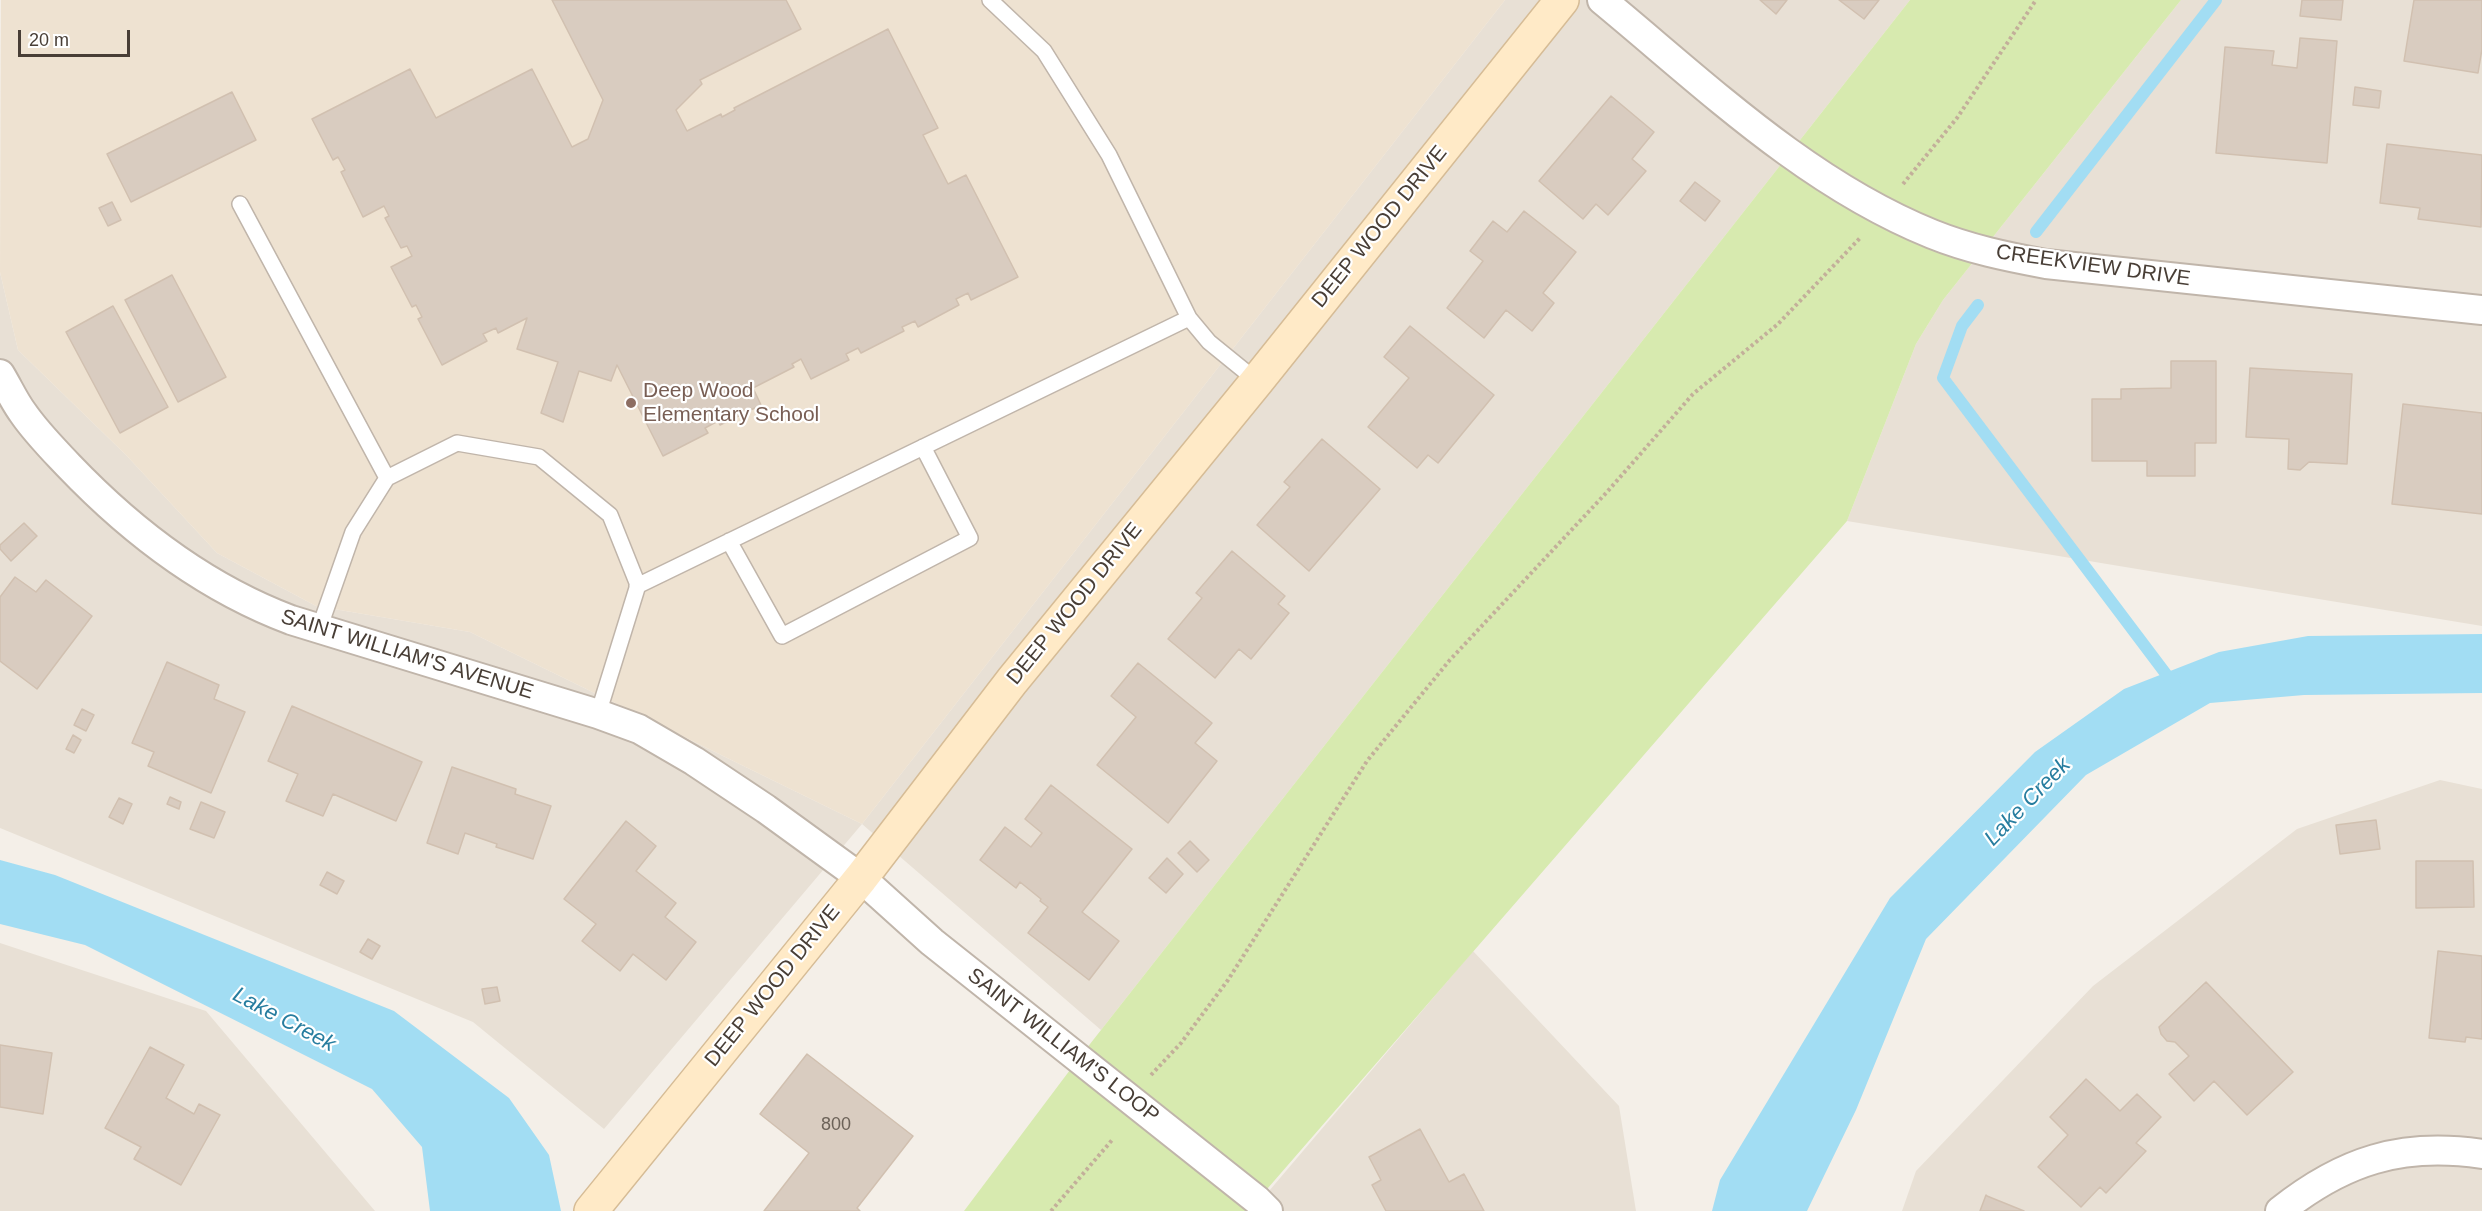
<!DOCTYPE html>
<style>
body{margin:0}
#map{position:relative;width:2482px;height:1211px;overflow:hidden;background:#f4efe8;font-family:Helvetica,sans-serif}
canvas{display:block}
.scale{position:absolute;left:18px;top:30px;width:112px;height:27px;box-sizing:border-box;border:3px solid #483e36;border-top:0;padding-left:8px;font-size:18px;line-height:21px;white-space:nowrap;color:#483e36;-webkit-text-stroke:4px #fff;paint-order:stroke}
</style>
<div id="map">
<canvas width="2482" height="1211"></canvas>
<div class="scale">20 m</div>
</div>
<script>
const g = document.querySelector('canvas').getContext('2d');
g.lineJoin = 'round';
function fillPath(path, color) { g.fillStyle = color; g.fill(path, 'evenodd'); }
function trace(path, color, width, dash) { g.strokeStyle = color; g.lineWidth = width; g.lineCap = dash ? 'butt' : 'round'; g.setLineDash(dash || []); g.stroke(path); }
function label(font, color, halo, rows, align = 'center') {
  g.font = font + ' Helvetica,sans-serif'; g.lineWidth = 4.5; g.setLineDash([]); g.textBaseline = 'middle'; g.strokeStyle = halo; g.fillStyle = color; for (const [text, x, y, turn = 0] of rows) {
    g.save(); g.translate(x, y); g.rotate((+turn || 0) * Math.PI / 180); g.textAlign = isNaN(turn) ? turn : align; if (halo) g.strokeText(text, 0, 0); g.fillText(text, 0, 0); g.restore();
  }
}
const residential = new Path2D(`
 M1505,0H1910L1101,1030L862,824L604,1129L473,1022L0,828V272L18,350L126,455L217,553L316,606L470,632L862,824Z
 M2181,0H2482V626L1847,521L1916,344L1943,300Z
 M2440,780L2482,789V1211H1902L1916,1171L2093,986L2297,829Z
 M0,943L206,1011L375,1211H0Z
 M1473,951L1619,1106L1636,1211H1252Z`);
const education = new Path2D(`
 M1,0H1505L862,824L470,632L316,606L217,553L126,455L18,350L0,272Z`);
const green = new Path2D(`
 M1910,0H2181L1943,300L1916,344L1847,521L1248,1211H964L1079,1058Z`);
const water = new Path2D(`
 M2482,634V693L2304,695L2210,703L2086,775L1926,939L1856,1110L1807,1211H1712L1720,1180L1890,898L2035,752L2124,689L2219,652L2308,636Z
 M0,860L55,875L394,1011L509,1098L549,1155L561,1211H430L422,1147L372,1089L85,945L0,924Z`);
const stream = new Path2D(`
 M2036,232L2216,0
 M1978,305L1962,326L1943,378L2175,686`);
const building = new Path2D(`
 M552,0H786L801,29L700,80L702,84L676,110L687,131L721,114L722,117L735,110L734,108L888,29L938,128L923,135L948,184L966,175L1018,277L971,300L968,293L956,299L959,305L918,327L915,321L902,327L904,331L861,353L858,348L846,354L849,360L811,379L801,359L792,364L794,367L753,388L761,405L720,425L718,421L705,428L708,433L663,456L617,365L611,381L579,371L563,422L541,413L558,362L517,349L527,318L498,333L496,328L483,334L487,341L442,365L418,319L422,317L416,305L412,307L391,267L412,256L407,246L401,248L385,218L389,216L384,206L363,217L341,172L345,170L338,157L333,160L312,119L410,69L436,118L532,69L572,147L588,139L603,100Z
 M1760,0H1787L1776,14Z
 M1839,0H1879L1864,19Z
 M2302,0H2343L2341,20L2300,16Z
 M2414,0H2482V49L2478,73L2404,61Z
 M2300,38L2337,41L2327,163L2216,153L2225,47L2274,51L2272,65L2297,68Z
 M2355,87L2381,91L2379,108L2353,105Z
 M232,92L256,140L131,202L107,154Z
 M1611,96L1654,132L1632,159L1646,171L1608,215L1596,204L1583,219L1539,181Z
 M2387,144L2482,155L2481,227L2418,219L2420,208L2380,203Z
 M1695,182L1720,201L1705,221L1680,201Z
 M112,202L121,220L108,226L99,208Z
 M1524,211L1576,252L1543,293L1554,303L1532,331L1506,310L1484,338L1447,308L1483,261L1470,251L1493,221L1507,232Z
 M172,275L226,377L178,402L125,300Z
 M113,306L168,407L120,433L66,332Z
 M1410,326L1494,395L1438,463L1428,455L1417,468L1368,427L1409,378L1384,357Z
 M2171,361H2216V443H2195V476H2147V461H2092V399H2121V389L2171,388Z
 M2250,368L2352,374L2347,464L2309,462L2300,470L2288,469L2289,439L2246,437Z
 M2403,404L2482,413V514L2392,504Z
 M1322,439L1380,489L1309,571L1257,525L1290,487L1284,482Z
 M24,523L37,536L11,561L0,549V545Z
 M1232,551L1285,596L1278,604L1289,613L1251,659L1239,649L1215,678L1168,639L1202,598L1196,593Z
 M15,577L36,592L46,580L92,616L37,689L0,661V597Z
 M167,662L219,685L214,699L245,712L211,793L148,766L154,752L132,743Z
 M1138,663L1212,723L1195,743L1217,761L1168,823L1097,765L1136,717L1111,696Z
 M292,706L422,762L396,821L333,794L323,816L286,801L298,774L268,761Z
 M82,709L94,715L86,731L74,725Z
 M73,735L81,740L74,753L66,749Z
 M452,767L516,789L515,794L551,806L533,859L496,847L497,844L465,833L458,854L427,843Z
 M1051,785L1132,849L1082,912L1119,941L1089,980L1028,933L1048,907L1040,901L1041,899L1020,882L1016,888L980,860L1005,827L1031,847L1042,833L1025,819Z
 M170,797L181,802L179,809L167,804Z
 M119,798L132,804L123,824L109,817Z
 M201,802L225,812L214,838L190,829Z
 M2376,820L2380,849L2340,854L2336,825Z
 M626,821L656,846L636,871L676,903L665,917L696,942L666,980L633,954L620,971L582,941L596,924L564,899Z
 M1190,841L1209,860L1197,872L1178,853Z
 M1167,858L1183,874L1166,893L1149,878Z
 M2416,861H2473L2474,907L2416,908Z
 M327,872L344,881L337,894L320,885Z
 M368,939L380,946L372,959L360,952Z
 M2438,951L2482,956V1039L2466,1037L2465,1042L2429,1038Z
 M2206,982L2293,1072L2247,1115L2214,1081L2194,1101L2169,1074L2189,1056L2175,1042L2167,1041L2161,1034L2159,1027Z
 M497,987L500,1001L485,1004L482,989Z
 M0,1045L52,1053L43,1114L0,1107Z
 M150,1047L184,1065L166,1098L194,1114L199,1104L220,1115L181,1185L134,1159L141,1147L105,1128Z
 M807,1054L913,1136L857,1208L860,1211H764L809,1153L760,1114Z
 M2086,1079L2120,1111L2137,1094L2161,1117L2136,1143L2146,1151L2106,1193L2100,1187L2081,1207L2038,1167L2068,1135L2050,1117Z
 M1420,1129L1449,1182L1464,1174L1484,1211H1386L1372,1185L1381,1180L1369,1157Z
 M1986,1195L1987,1196L2024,1211H1980Z`);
const path = new Path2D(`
 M1903,184L1957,118L2036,0
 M1151,1075L1181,1043L1228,980L1367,761L1449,661L1607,492L1693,394L1778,324L1861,237
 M1051,1211L1113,1139`);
const lane = new Path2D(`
 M990,0L1044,51L1109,155L1189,318L1209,342L1257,381
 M240,204L387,478
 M729,541L782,636L970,538L923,447
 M637,586L1189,318
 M319,629L353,532L387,478L457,443L539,457L610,515L638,585L598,714`);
const street = new Path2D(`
 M1602,0C1705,85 1806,183 1932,234C1969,249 2008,257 2046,264L2482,310
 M0,374C8,387 14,401 23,413C36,432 52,448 68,465C131,531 206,588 291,620L598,714L639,729L694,761L766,809L861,878L932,942L1257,1200L1268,1211
 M2280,1211C2343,1161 2401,1142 2482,1154`);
const secondary = new Path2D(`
 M591,1211L861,878L1012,681L1257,381L1562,0`);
const markers = [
 [631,403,6,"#8d6e63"]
];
const numberNames = [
 ["800",836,1125]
];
const streetNames = [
 ["DEEP WOOD DRIVE",1380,227,-51],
 ["CREEKVIEW DRIVE",2093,266,8],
 ["DEEP WOOD DRIVE",1075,604,-51],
 ["SAINT WILLIAM'S AVENUE",407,655,17],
 ["DEEP WOOD DRIVE",773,986,-51],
 ["SAINT WILLIAM'S LOOP",1063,1046,38]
];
const educationNames = [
 ["Deep Wood",643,391],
 ["Elementary School",643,415]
];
const waterNames = [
 ["Lake Creek",2028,802,-46],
 ["Lake Creek",284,1020,28]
];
fillPath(residential, '#e8e0d5');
fillPath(education, '#eee2d1');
fillPath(green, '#d7eaaf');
fillPath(water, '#a2ddf3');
trace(stream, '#a2ddf3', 12);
fillPath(building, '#d9ccc0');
trace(building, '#d1c0b0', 1.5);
trace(lane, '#c0b5aa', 18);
trace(street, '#c0b5aa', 32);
trace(secondary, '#d6bc96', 36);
trace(path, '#c3af9a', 4, [3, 3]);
trace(lane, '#fff', 15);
trace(street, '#fff', 28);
trace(secondary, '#ffeac7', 33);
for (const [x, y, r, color] of markers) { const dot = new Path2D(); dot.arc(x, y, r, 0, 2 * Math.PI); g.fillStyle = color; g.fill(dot); trace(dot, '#fff', 2); }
label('18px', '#6c6258', null, numberNames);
label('21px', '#483e36', '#fff', streetNames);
label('21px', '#785e54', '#fff', educationNames, 'left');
label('italic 22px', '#277d9f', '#fff', waterNames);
</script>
